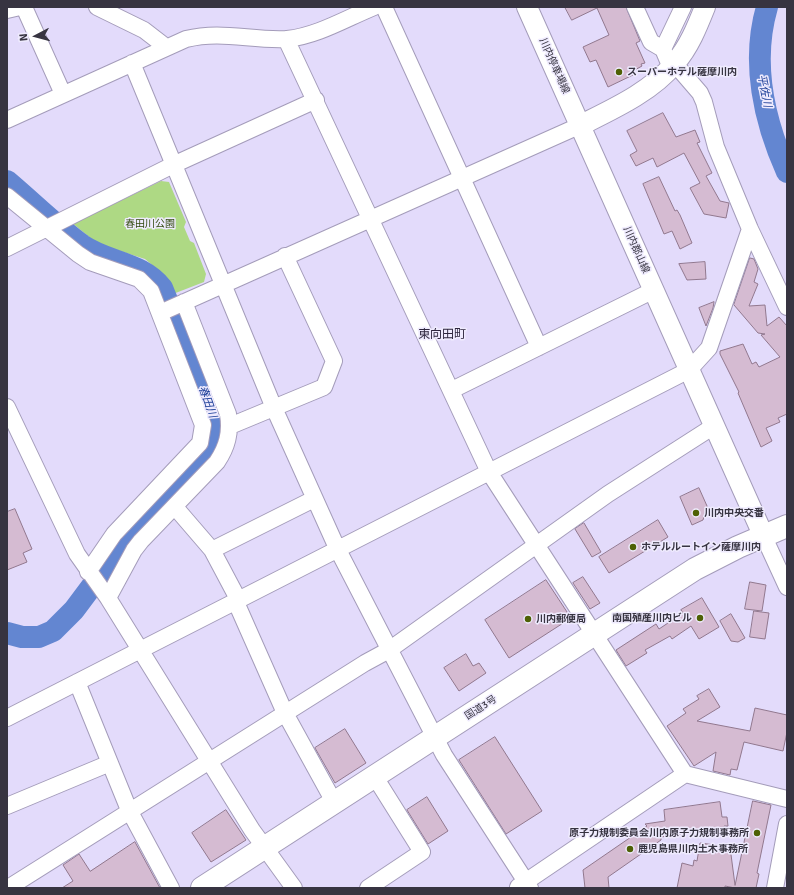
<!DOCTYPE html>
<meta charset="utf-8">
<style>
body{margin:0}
#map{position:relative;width:794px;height:895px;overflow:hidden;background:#e3dbfb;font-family:Signika,sans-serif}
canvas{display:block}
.frame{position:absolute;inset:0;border:8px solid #373441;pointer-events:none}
.north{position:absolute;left:16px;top:16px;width:40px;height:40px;-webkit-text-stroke:3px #efebfe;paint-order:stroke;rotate:264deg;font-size:11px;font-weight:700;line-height:16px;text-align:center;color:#373441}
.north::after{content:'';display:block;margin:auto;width:14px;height:18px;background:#373441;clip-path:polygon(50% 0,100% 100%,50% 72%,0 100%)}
</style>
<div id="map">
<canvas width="794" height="895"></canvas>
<div class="frame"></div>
<div class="north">N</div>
</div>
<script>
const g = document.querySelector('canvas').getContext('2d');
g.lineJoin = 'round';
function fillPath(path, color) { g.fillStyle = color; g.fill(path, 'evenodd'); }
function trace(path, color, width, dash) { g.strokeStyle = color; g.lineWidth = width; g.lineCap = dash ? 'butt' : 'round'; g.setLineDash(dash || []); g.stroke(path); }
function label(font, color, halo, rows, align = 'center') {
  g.font = font + ' Signika,"Noto Sans JP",sans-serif'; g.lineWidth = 3; g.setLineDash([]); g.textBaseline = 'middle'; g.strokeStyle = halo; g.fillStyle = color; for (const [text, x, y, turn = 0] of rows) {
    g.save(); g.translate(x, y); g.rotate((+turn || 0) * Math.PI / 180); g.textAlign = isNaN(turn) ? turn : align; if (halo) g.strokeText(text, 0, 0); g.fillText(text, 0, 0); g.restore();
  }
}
const green = new Path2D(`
 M161,181L169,182L186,222L184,227L190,241L194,243L206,274L204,282L173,294L163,274L145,259L98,244L72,223L84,217L89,216Z`);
const river = new Path2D(`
 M767,7C751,62 764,121 787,172
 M7,181C32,202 56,226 82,245C108,263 142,262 162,288L215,419L213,446L145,515L74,610L53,631L39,637H22L7,633`);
const building = new Path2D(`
 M565,7H626L640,41L636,43L645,63L641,64L642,66L633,71L635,74L608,87L596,60L590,62L583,47L609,35L597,8L572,20Z
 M663,113L676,137L695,130L700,142L697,143L712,173L706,176L720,201L729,203L726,218L704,214L690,188L700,183L684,153L657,167L653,158L636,166L630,155L637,151L627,131Z
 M659,177L675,211L677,210L680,215L692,243L680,249L672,231L664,234L643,184Z
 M750,258L754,259L758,269L754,282L758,284L749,306L765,305L767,326L779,317L787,326V414L778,418L780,422L766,428L772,441L761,447L738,393L739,392L720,354V351L743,344L752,364L756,362L759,367L780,357L761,335L765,334L758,333L734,305Z
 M705,262L706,279L687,280L679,264Z
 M714,302L713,308L706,326L699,308Z
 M699,488L707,506L703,520L692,525L680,497Z
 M15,509L32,549L23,553L27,562L7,570V512Z
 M658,520L668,537L609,573L599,557Z
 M584,523L601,552L592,557L575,529Z
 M583,577L600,603L590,609L573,583Z
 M546,580L571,618L509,658L485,620Z
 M750,582L766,585L762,611L745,609Z
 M702,598L719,627L699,639L691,626L672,639L670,636L645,650L647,653L626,666L616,650L656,624L659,629L683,613L681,610Z
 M754,611L769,613L765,639L750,637Z
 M731,614L745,638L738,642L731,641L720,621Z
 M466,654L473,666L479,663L486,673L459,691L444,668Z
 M709,689L720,707L697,721L750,731L755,708L787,715V732L783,751L744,742L737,770L731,769L730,775L713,771L716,752L694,766L667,726L686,713L683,709L699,699L697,696Z
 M345,729L366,763L335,783L315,748Z
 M495,737L542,811L506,834L459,760Z
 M427,797L448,831L428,844L407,810Z
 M753,801L771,805L757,873L759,874L756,888H735L725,886V888H677L682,863L693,866L694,860L697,861L700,843L730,847L735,885Z
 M720,802L722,817H727L728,826H724V828L661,837V840L608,877L609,888H585L583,870L647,826L645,824L665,821L664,810Z
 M226,810L246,840L211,862L192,833Z
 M135,842L160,888H62L73,881L63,865L79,854L90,871Z`);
const minor = new Path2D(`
 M24,7L63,94
 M97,7L144,30L166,47
 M384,7L539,347
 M635,7L651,42L663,49L671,68
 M7,10L20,7
 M286,39L489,472L685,774L787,799
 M663,49L683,7
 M132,63L274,408L337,548L444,755L530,888
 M675,64L700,93L704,102L716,147L750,229L787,307
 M7,120L186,39C222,30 251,41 287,39C317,36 347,18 374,7
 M7,196L78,254L90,262L139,279L151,291L203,425L200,443L114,534L88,572
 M7,248L173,165L316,100
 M160,313L581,125
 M452,390L654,290
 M7,407L77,554L108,598L252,830L294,888
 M230,426L324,387L334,361L285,256
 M175,507L212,550L238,599
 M764,537L787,587
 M212,550L314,499
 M108,598L134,550L141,541L217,462C227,447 231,433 228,414L184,302
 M235,600L285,713L334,802
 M77,682L129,810L171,888
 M7,718L689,370L709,348L750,229
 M7,806L110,763
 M518,887L685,774
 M8,888L365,663L389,650L608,494L714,426
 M368,888L422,852L375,777
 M775,888L787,824`);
const major = new Path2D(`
 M527,7L764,537
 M581,125C613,109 651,92 675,63C689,47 697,27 705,7`);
const highway = new Path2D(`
 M202,888L695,569L738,547L787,526`);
const markers = [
 [619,72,4,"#4e6005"],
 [696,513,4,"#4e6005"],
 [633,547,4,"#4e6005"],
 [700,618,4,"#4e6005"],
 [528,619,4,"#4e6005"],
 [757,833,4,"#4e6005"],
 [630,849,4,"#4e6005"]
];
const streetNames = [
 ["川内停車場線",554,66,66],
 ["川内郡山線",636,250,66],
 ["国道3号",481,708,-33]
];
const poiNames = [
 ["スーパーホテル薩摩川内",627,72],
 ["川内中央交番",704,513],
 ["ホテルルートイン薩摩川内",641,547],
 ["南国殖産川内ビル",692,618,"right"],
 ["川内郵便局",536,619],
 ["原子力規制委員会川内原子力規制事務所",749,833,"right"],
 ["鹿児島県川内土木事務所",638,849]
];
const parkNames = [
 ["春田川公園",150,224]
];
const waterNames = [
 ["平佐川",764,91,79],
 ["春田川",207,402,70]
];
const quarterNames = [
 ["東向田町",442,335]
];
fillPath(green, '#aed984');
trace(river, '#6386d1', 22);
fillPath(building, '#d5bbd2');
trace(building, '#91788e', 1);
trace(minor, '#a49cba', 18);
trace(major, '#a49cba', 22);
trace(highway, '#a49cba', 24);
trace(minor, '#fff', 16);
trace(major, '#fff', 20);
trace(highway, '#fff', 22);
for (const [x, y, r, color] of markers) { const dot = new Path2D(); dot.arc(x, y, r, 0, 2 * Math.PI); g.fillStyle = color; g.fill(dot); trace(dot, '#efebfe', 1.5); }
label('10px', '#373441', '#efebfe', streetNames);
label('bold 10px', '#373441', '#efebfe', poiNames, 'left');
label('10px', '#30490d', '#efebfe', parkNames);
label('italic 11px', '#1d3f98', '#efebfe', waterNames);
label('12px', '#2d253d', '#efebfe', quarterNames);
</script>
